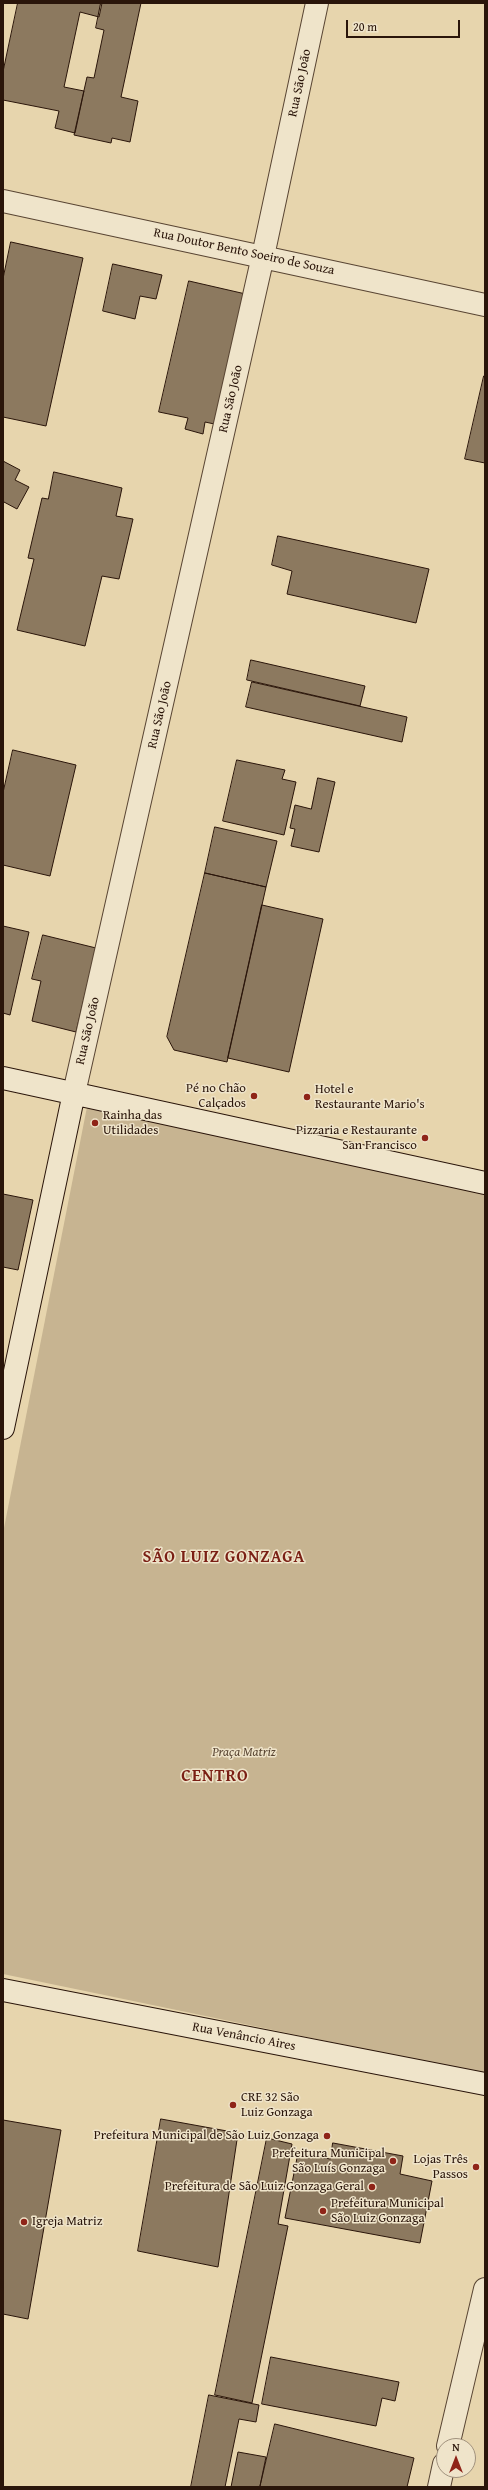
<!DOCTYPE html>
<meta charset="utf-8">
<style>
body{margin:0}
#map{position:relative;width:488px;height:2490px;overflow:hidden;background:#e7d5ad;font-family:"Gentium Book Plus",serif}
canvas{display:block}
.frame{position:absolute;inset:0;border:4px solid #2a150a;pointer-events:none}
.north{position:absolute;left:436px;top:2438px;width:40px;height:40px;box-sizing:border-box;background:#efe4ca;border:1px solid #a0917d;border-radius:50%;rotate:0deg;font-size:11px;font-weight:700;line-height:16px;text-align:center;color:#2a150a}
.north::after{content:'';display:block;margin:auto;width:14px;height:18px;background:#8f2418;clip-path:polygon(50% 0,100% 100%,50% 72%,0 100%)}
.scale{position:absolute;left:346px;top:20px;width:114px;height:18px;box-sizing:border-box;border:2px solid #2a150a;border-top:0;padding-left:5px;font-size:12px;line-height:14px;white-space:nowrap;color:#2a150a;-webkit-text-stroke:3px #efe4ca;paint-order:stroke}
</style>
<div id="map">
<canvas width="488" height="2490"></canvas>
<div class="frame"></div>
<div class="north">N</div>
<div class="scale">20 m</div>
</div>
<script>
const g = document.querySelector('canvas').getContext('2d');
g.lineJoin = 'round';
function fillPath(path, color) { g.fillStyle = color; g.fill(path, 'evenodd'); }
function trace(path, color, width, dash) { g.strokeStyle = color; g.lineWidth = width; g.lineCap = dash ? 'butt' : 'round'; g.setLineDash(dash || []); g.stroke(path); }
function label(font, color, halo, rows, align = 'center') {
  g.font = font + ' "Gentium Book Plus",serif'; g.lineWidth = 3; g.setLineDash([]); g.textBaseline = 'middle'; g.strokeStyle = halo; g.fillStyle = color; for (const [text, x, y, turn = 0] of rows) {
    g.save(); g.translate(x, y); g.rotate((+turn || 0) * Math.PI / 180); g.textAlign = isNaN(turn) ? turn : align; if (halo) g.strokeText(text, 0, 0); g.fillText(text, 0, 0); g.restore();
  }
}
const green = new Path2D(`
 M87,1107L485,1193V2074L3,1974V1533Z`);
const building = new Path2D(`
 M18,3H102L99,17L80,12L64,87L84,91L75,133L55,128L59,111L3,100V72Z
 M101,3H141L121,97L138,101L130,142L112,138L111,143L74,135L87,77L94,78L104,30L96,28Z
 M11,242L83,258L46,426L3,417V279Z
 M113,264L162,275L156,299L140,296L135,319L103,311Z
 M189,281L250,295L219,425L205,422L203,434L185,429L188,418L159,412Z
 M484,376H485V463L465,459Z
 M3,461L20,470L15,480L29,487L17,509L4,502L3,504Z
 M54,472L122,488L116,516L133,519L119,579L102,576L85,646L17,630L34,559L28,558L42,498L48,499Z
 M278,536L429,569L416,623L287,594L292,571L272,565Z
 M251,660L365,686L360,706L247,680Z
 M252,682L407,717L402,742L246,707Z
 M13,750L76,765L50,876L3,865V793Z
 M237,760L285,770L282,779L296,782L284,835L223,821Z
 M318,778L335,782L319,852L291,846L295,829L290,828L295,805L311,809Z
 M215,827L277,841L266,887L205,873Z
 M205,873L266,887L227,1062L174,1050L167,1037Z
 M262,905L323,919L289,1072L228,1058Z
 M3,926L29,932L10,1015L3,1013Z
 M43,935L96,948L76,1032L32,1021L41,981L32,979Z
 M3,1194L33,1200L18,1270L3,1267Z
 M161,2119L238,2133L218,2267L138,2251Z
 M3,2120L61,2130L28,2319L3,2314Z
 M267,2138L292,2144L278,2224L288,2226L252,2403L215,2395Z
 M333,2143L403,2156L400,2174L432,2181L420,2243L285,2218L298,2153L330,2159Z
 M271,2357L399,2382L395,2401L382,2398L376,2426L262,2404Z
 M209,2395L259,2405L256,2422L239,2419L225,2487H191Z
 M275,2424L414,2458L407,2487H231L238,2452L266,2457L260,2486Z`);
const street = new Path2D(`
 M3,201L485,305
 M74,1093L263,256L317,3
 M448,2446L485,2289
 M439,2487L444,2464`);
const secondary = new Path2D(`
 M3,1078L485,1183
 M3,1428L74,1093
 M3,1990L485,2084`);
const markers = [
 [254,1096,4,"#8f2418"],
 [307,1097,4,"#8f2418"],
 [95,1123,4,"#8f2418"],
 [425,1138,4,"#8f2418"],
 [233,2105,4,"#8f2418"],
 [327,2136,4,"#8f2418"],
 [393,2161,4,"#8f2418"],
 [476,2167,4,"#8f2418"],
 [372,2187,4,"#8f2418"],
 [323,2211,4,"#8f2418"],
 [24,2222,4,"#8f2418"]
];
const streetNames = [
 ["Rua São João",300,83,-78],
 ["Rua Doutor Bento Soeiro de Souza",244,252,12],
 ["Rua São João",231,399,-77],
 ["Rua São João",160,715,-77],
 ["Rua São João",88,1031,-77],
 ["Rua Venâncio Aires",244,2037,11]
];
const poiNames = [
 ["Pé no Chão",246,1089],
 ["Calçados",246,1104],
 ["Hotel e",315,1090,"left"],
 ["Restaurante Mario's",315,1105,"left"],
 ["Rainha das",103,1116,"left"],
 ["Utilidades",103,1131,"left"],
 ["Pizzaria e Restaurante",417,1131],
 ["San Francisco",417,1146],
 ["CRE 32 São",241,2098,"left"],
 ["Luiz Gonzaga",241,2113,"left"],
 ["Prefeitura Municipal de São Luiz Gonzaga",319,2136],
 ["Prefeitura Municipal",385,2154],
 ["São Luís Gonzaga",385,2169],
 ["Lojas Três",468,2160],
 ["Passos",468,2175],
 ["Prefeitura de São Luiz Gonzaga Geral",364,2187],
 ["Prefeitura Municipal",331,2204,"left"],
 ["São Luiz Gonzaga",331,2219,"left"],
 ["Igreja Matriz",32,2222,"left"]
];
const parkNames = [
 ["Praça Matriz",244,1753]
];
const districtNames = [
 ["SÃO LUIZ GONZAGA",224,1558],
 ["CENTRO",215,1777]
];
fillPath(green, '#c7b491');
fillPath(building, '#8c795f');
trace(building, '#2a150a', 1);
trace(street, '#594533', 24);
trace(secondary, '#2a150a', 24);
trace(street, '#efe4ca', 22);
trace(secondary, '#efe4ca', 22);
for (const [x, y, r, color] of markers) { const dot = new Path2D(); dot.arc(x, y, r, 0, 2 * Math.PI); g.fillStyle = color; g.fill(dot); trace(dot, '#efe4ca', 1.5); }
label('13px', '#2a150a', '#efe4ca', streetNames);
label('13px', '#2a150a', '#efe4ca', poiNames, 'right');
label('italic 13px', '#594532', '#efe4ca', parkNames);
g.letterSpacing = '1px';
label('bold 17px', '#7a1f14', '#efe4ca', districtNames);
g.letterSpacing = '0px';
</script>
